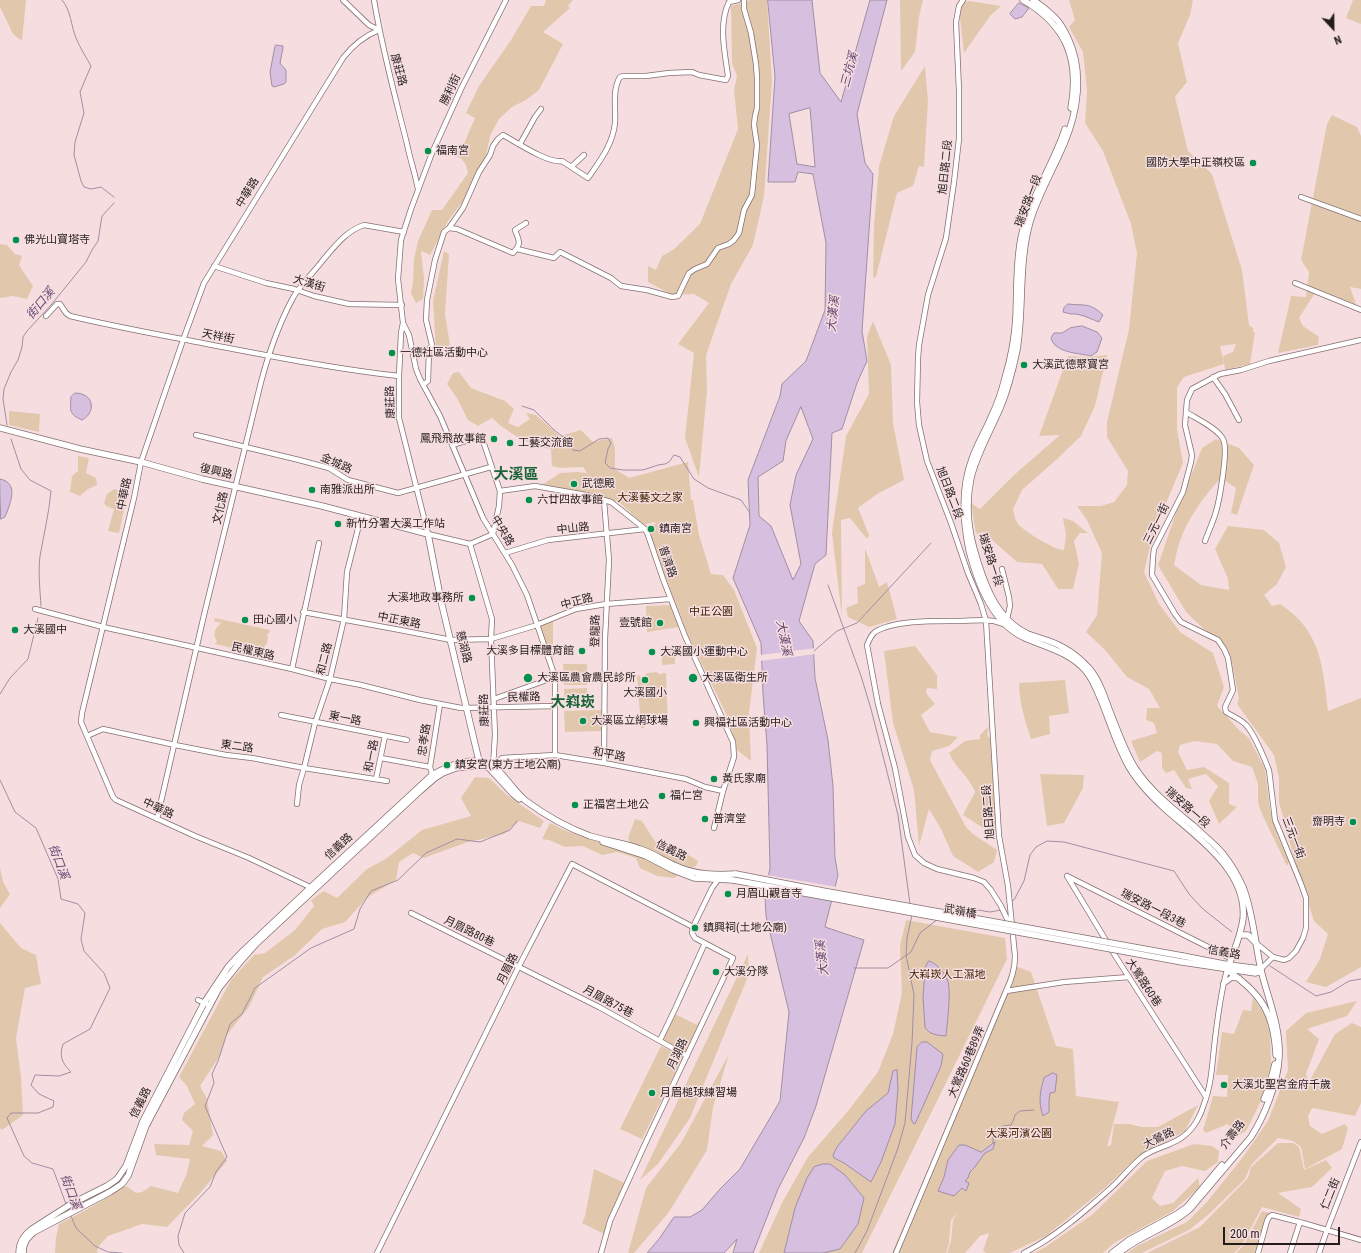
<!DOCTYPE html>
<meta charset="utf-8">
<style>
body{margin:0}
#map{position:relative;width:1361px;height:1253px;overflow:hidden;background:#f6dee0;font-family:"Roboto Condensed",sans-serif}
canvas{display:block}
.north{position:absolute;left:1313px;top:8px;width:40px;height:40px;-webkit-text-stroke:3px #f6dee0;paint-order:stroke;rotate:158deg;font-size:11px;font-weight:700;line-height:16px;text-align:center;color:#241c1c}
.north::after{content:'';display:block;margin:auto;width:14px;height:18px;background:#241c1c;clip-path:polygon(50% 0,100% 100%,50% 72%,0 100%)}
.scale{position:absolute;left:1223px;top:1227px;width:117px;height:18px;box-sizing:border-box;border:2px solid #241c1c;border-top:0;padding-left:5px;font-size:12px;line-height:14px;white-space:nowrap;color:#241c1c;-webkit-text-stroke:3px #f6dee0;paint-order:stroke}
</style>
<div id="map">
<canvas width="1361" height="1253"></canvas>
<div class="north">N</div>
<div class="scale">200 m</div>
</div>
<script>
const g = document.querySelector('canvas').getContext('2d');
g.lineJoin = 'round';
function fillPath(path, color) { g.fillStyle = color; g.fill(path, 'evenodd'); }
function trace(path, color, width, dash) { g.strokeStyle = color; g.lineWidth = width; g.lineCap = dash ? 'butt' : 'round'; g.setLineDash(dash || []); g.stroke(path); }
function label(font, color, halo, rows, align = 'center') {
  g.font = font + ' "Roboto Condensed","Noto Sans TC",sans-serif'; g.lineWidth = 3; g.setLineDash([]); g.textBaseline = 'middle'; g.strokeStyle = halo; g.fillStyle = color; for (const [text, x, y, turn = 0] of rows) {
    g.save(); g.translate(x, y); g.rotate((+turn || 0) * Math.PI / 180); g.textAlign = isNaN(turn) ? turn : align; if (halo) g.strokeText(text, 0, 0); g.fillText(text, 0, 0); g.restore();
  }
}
const green = new Path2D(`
 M0,0H26L22,41L13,34L0,7Z
 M546,0H573L568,6L570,8L543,32L563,44L539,90L526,100L512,107L499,119L490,136L486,156L467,196L448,221L430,255L421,251L424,278L423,299L416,303L411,293L413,283L414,259L418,241L432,210H442L468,173C466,160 460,157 449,152L451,144L462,148L475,118L466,113L479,86L511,40L531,6H544Z
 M749,0H767L772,82L764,196L753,245L731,284L706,355L707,391L699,477L685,438L694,353L678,344L709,303L694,294L672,295L648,282V266L656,270L662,256L673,250L700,224L738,129L734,90L737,76L732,63L731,6L748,1Z
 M900,0H923L919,17L915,52L901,71Z
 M1069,0H1193L1190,15L1178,43L1187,82L1175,97L1188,151L1212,174L1242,270L1249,325L1253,328V332H1255L1250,364L1225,370L1223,356L1233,352L1236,344L1220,346L1224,364L1184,377L1177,387V429L1183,463L1153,534L1144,572L1159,604L1180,632L1213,653L1224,687L1217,706L1240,731L1249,738L1265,769L1270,810L1277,835L1289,862L1287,866L1262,814L1258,803V784L1252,767L1233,761L1217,744L1194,741L1180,745L1178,752L1187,770L1204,767L1229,783V804L1237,807L1219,824L1209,801L1218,786L1206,774L1188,779L1192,789L1186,788L1174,770L1166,773L1162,768V753L1157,751L1140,762L1131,741L1157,733L1154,723L1146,720L1147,708H1160L1149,689L1127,677L1105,650L1086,632L1097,615L1102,553L1087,520L1077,506H1101L1114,502L1127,485L1128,471L1107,437V422L1129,329L1137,253L1131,224L1103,151L1085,123L1087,91L1083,52L1069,27L1075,20Z
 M1353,0H1361V24L1346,18Z
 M969,1L1001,6L990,16L964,53L959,9L962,3Z
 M925,66L928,101L924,167L919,166L913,186L897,193L876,277L873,278L874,225L879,166L894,116Z
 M1332,115L1357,127L1361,136V289L1350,287L1357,307L1317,292L1313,296L1299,318L1303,326L1319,337L1318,345L1278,353L1291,296L1306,297L1309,272L1301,260L1327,124Z
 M0,244L7,245L15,254L22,256L19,265L33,286L27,299L13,296L0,298Z
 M444,251L449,254L445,314L450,345L436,351L433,301Z
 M873,321L891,365L893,423L904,480L877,494L858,508L869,535L867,539L850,518L841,520L842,617L832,533L846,436L869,394L867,337Z
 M1107,355L1095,406L1081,436L1056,460L1022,490L1013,509C1014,513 1015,520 1018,524C1024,531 1056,551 1064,550L1066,535L1063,518L1073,521L1088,533H1080L1074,541L1079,564L1073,589H1058L1042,564L1017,562L983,532L976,534L971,503L980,509L1014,475L1060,435L1039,436L1068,356L1086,357Z
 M459,372L471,388L505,401L514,409L508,423L518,427L530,419L526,413L536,415L560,436L581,430L593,442L612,438L615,448V469L629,478L688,462L691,500H693L699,535L711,574L723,575L734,590L757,648L749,713L751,761L736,749L730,722L688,635L646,527L656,524L654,522L644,525L619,502L586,493L595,480L594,479L585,494L536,489L560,473L577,472L587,473L583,467L560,468L552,466L551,449C531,446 506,432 492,418L478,426L468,420L457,398L447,384L453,373Z
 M9,411L40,414L39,432L9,425Z
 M1216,439L1239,448L1254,465L1237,515L1231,513L1236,488L1221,478C1204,496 1188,518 1180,541C1177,548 1176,557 1174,565L1201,585L1229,590L1228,579L1215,549L1228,526L1264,530L1279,543L1286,567L1277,584L1264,595L1272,606L1280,604C1321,630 1323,667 1328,711L1361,698V967L1326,987L1306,982L1320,959L1328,934L1314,921L1292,851L1279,802V778L1274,755L1237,704L1239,699L1232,663L1211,636L1186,612L1158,565L1176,513L1202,448Z
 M78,456L89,458L86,473L96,478L97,485L88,489L80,496L70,492L72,476L78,471Z
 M114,489L128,492L119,533L108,531L114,509L106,506L104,503L107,494Z
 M865,548L879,587L887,582L897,619L869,627L848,617L846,608L858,603L857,587L865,584Z
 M670,605L679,627L647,632L646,606Z
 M215,618L270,630L269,634L267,633C270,645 264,645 260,654L215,644L217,641C212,634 215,628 221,623L214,621Z
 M553,620V665L539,624Z
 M915,646L937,675V689L927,688L926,693L935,704L921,715L930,732L958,737L949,746L932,751L930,760L966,827L973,834L997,850L994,862L978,872L953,856L941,829L929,809L919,846L914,790L893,723L884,651Z
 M662,647H675V664L662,665Z
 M563,664H587V685H564Z
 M656,672L662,675V673H666L668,727H664L663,722L653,726L644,723V728H641L637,676L640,675L641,679L647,673Z
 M1065,680L1069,713L1049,716L1050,734L1031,739C1025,720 1019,702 1019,683Z
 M587,688L588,707H565L564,689Z
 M602,710V731L565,732L564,711Z
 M989,726L987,734L996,747L997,792L1001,829L994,835L963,815L975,792C969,776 956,769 949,753L965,741L980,739V735Z
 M1040,774L1084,775L1083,788L1064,823L1047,826Z
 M475,777L489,778L508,796L544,821L540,828L519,821L504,834L465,843L424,858L413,853L399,862L396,880L368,897L345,922L322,929L294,956L263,977L249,1007L226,1036L221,1054L200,1086L207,1099L213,1135L202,1146L221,1151L227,1161L200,1193L167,1227L142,1224L108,1236L98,1247L97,1253H55L56,1238L59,1224L86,1210L126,1186L136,1193L142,1192L151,1186L178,1193L187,1173L190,1159L156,1155L154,1144L189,1145L193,1131L182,1120L184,1113L195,1104L187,1086L179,1077L231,980L254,955L265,953L295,930L314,906L311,900L324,891L337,898L367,869L387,858L422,830L471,816L461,798Z
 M635,819L642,821L656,843L667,848H677L698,861L696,866L691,868L630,843L628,838Z
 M550,823C557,826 563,830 570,832C605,847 647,851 677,875L675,878L657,876L640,868L636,858L617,852L602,855L583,846L565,847L549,840L542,839Z
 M0,868L3,882L10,894L0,908Z
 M906,920L1005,938L1007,959L862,1253H759L783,1201L808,1157L848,1111L878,1072L893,1034L902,993L900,946Z
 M0,923L21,948L36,955L41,984L25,988L16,1038L21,1077L23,1115L2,1130L0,1128Z
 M748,954L749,974L690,1118L658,1164L640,1180Z
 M1013,965L1031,972L1056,1046L1073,1049L1076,1096L1119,1102L1107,1147L1111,1145L1114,1124H1130L1141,1127H1158L1198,1105L1185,1131L1135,1159L1106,1187L1046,1236L1010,1253H986L983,1251L989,1233L980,1236L965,1253H947L951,1241L953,1220L957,1213L951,1220L949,1243L946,1253H892L959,1101Z
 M1253,997L1265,1015L1270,1035L1271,1064L1260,1103L1246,1131L1236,1137L1228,1124L1206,1133L1203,1130L1213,1096L1227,1097L1228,1075H1216L1222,1032L1234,1034L1243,1010L1251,1011Z
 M1357,1001L1347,1016L1307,1029L1319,1039L1306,1074L1309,1082L1335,1034L1352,1023L1361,1027V1103L1355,1116L1312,1108L1308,1116L1310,1126L1322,1134L1345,1124L1348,1128L1342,1149L1305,1169L1301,1147L1293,1141L1278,1138L1251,1165L1245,1179L1208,1215L1189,1230L1142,1253H1127L1137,1246L1187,1222L1207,1202L1243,1157L1268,1121L1288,1070L1286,1031L1306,1013Z
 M675,1014L697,1025L698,1022L702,1024L687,1055L662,1042Z
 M661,1046L683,1057L642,1139L620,1129Z
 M729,1054L713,1107L707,1150L669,1212L634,1253H628L646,1188L681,1143Z
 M1278,1143H1293L1299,1147L1304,1170L1326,1160L1332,1168L1312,1187L1278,1193L1301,1209L1299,1217L1262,1207L1242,1245L1234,1253H1147L1200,1227L1248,1178L1251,1167Z
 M1194,1144L1212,1146L1219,1151L1218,1162L1205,1171L1182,1166L1165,1171L1152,1198L1160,1206L1173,1203L1198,1178L1200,1187L1173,1211L1114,1243L1103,1253H1034L1044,1248L1093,1214L1147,1161Z
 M594,1169L625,1183L604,1234L582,1223L585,1216Z
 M1262,1211L1269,1213L1257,1253H1236L1244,1245Z`);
const water = new Path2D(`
 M768,0H812L820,73L841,102L870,0H887L857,114L865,163L873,174L862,331L867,361L857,383L842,429L832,433L826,555L815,564L799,621L813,641L815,678L828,740L833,786L835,858L838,875L825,927L864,940L816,1106L804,1138L778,1189L753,1253H733L737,1239L724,1253H647L659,1239L674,1217H690L702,1210L720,1189L740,1169L780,1101L789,1012L766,916L765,895L770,868L767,745L763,694L761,643L733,578L750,525L748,480L780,396L782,384L806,361L825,310L826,243L813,174L798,172L795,182H768L775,77ZM810,108L815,166V167L797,164L789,114ZM801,407L813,439L796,475L790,505L801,564L793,580L771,526L759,516L758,477L783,461L786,441Z
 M1019,3L1029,8L1022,17L1015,19L1010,14Z
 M276,45L283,46V48L280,63L286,70V82L284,84L274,87L272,86L270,72L275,46Z
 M1068,304C1086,306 1089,302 1103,315L1099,322L1084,316L1076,314H1071L1063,312L1064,308Z
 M1082,326L1097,332L1102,338L1097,352L1091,356C1078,353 1055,353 1051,338L1054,333H1062L1070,328Z
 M75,393C95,393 96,413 82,420C69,414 70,411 71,397Z
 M0,479C20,483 10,504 5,517L1,519Z
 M929,961C937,964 943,971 947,979C952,988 947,1024 946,1036C937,1035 929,1035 925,1027L923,998L925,968Z
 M922,1042H927L943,1054L941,1066L915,1124L913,1123L911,1119L917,1047Z
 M897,1070L898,1089L895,1124L881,1162L871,1182L844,1163L834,1158L833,1155L837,1147L866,1111L888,1093L893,1071Z
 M1053,1073L1057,1075L1055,1092L1050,1093L1049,1102V1112L1043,1116C1038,1101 1040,1092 1044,1078Z
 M995,1142L993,1149L985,1153L974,1168L970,1172L968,1178L965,1181L969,1183L966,1191L962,1188L954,1196L938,1191L944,1177L948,1160L959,1145H965L981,1152Z
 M823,1164H830L845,1175L864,1198L858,1224L840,1249L823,1253H784L795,1208L807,1178L814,1167Z`);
const pier = new Path2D(`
 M816,648V654L760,661V655Z
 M767,875L837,887L834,901L765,888Z`);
const stream = new Path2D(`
 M62,0C71,10 71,26 76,38C80,48 86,57 91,66L80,92L84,113L75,142L74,155L81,181L84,187L91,189L101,187L114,197
 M522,406L534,410L553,429L567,440L573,450L580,451L599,439L608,438L611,443L608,449L605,463L610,468L623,470H643L658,465L665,464L669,462L674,455L680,457L694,479L708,488L741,500L750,513
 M7,425L3,399L4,389L11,372L18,360L22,347L23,337L27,331L51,305L86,262L92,250L98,241L102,216L114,203
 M11,439L21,469L30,480L51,491C49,513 44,534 40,556C38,572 40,590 41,606
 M828,585L861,676L871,709L898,815L910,904
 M814,651L837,631L857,623L931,543
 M0,694L10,678L28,659L38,618
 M0,780L15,812L36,828L58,879L61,899L78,904L85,913L81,939L84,951L104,973L110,988L90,1029L63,1044C59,1056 62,1063 71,1072L59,1076L35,1075L31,1085L39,1094L54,1101L53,1107L38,1113H11L7,1118L24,1156L32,1163L53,1169L66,1204
 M1011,902L1014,900L1024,881L1030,855L1036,847L1047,841L1064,842L1174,871L1189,894L1203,909L1232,932
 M944,910L948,905L990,912L1001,910
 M1270,966L1316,996L1331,992L1349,981L1361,979
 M854,968H888L911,952L920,933L938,919
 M993,1143V1135L1003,1126L1011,1125L1013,1121L1015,1115L1020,1111L1034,1110
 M71,1216L76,1228L95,1246L108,1252L122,1253
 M184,1253L179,1245L178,1236L185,1213L210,1187L216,1172L227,1157L205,1106L214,1083L212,1074L218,1061L230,1024L242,1014L255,988L311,948L354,929L360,909L371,891L398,880L426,853L457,839L480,842L510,830L517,821
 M855,1253L867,1231L898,1148L905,1123L912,1043L914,995L906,955L907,938L912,915`);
const minor = new Path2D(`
 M343,0L369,25L379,30
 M374,0C382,49 395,96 407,144C410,159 415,173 418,189
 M963,0L959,6L956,22L959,91V139L954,182L946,238L928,295L919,345L918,358L917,402L919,425L927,461L951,523L968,573L981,604L986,621L999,836L1008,886L1015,956C1015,969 1012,979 1006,991
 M520,144L535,117L541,109
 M571,167L584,155
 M1301,197L1361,219
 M449,228L457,229L513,253C522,243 519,241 515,230L526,223
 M517,249L554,258L560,252L611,278L621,286L647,290L672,297L678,296L689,273L695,269L707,264L718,248L729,244L734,240L739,233L744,210L752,195L757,145L754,125L755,116L757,108V78L756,64L751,33L744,9V0
 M214,266L266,283L294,289L314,296L349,304L402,305
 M1295,283L1361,310
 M46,316L57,304H60L66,313L70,316C116,327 161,335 207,344C271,356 335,369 399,376
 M403,323L409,335L416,369L420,379L440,416L483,518L512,565L527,595L555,677V755
 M1213,377L1225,394L1239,420
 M423,385L428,381L429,350L432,345L426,320L427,300L435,260L444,232L449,228L463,208L479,172L490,155L493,146L498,139L503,135C516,142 549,164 562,161L588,178C600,161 613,144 615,123C616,109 612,90 620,77L623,76H646L669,73L692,72L699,75L726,80L728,76C725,53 718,25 729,2L738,0
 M1186,412C1197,419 1217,428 1223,439C1229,449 1219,503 1215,515C1212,524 1208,533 1205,541
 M196,435L299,460L329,468L348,480L398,493L491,467
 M452,445L479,437L482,438L500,491L499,506L493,534
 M500,491L535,486L586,495L611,502L645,529L648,535L663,579L685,636L733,742L734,757L723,791L714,828
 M604,501L609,560L605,639L604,763
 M470,544L428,534L399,418V376L401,333L403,323L398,279L401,240L411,209L432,153L461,89L506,0
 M470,544L492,619L491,639L495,735L493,767
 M470,544L493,534
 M505,553L548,540L645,529
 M1002,569L1009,597L1010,606L1007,619H1006
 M35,609L103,627L292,669L330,679L361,685L420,700L461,708L555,706
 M303,612L400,630L451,640L491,639L534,626L576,609L606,604L670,599
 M1006,625C1002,624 998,622 994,621C982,619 969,621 957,621C935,621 894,620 875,632C871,635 869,640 867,645L878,704L895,768L908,837L915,855L924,863L937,869L974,878L984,882L991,890L1001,906L1010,925
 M292,669L319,543
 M494,699L555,677
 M281,715L407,740
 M87,736L103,729L175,745L226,755L252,758L304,768L387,781
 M381,758L430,767
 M494,766L502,758L555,755L604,763L686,779L705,787L723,791
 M433,777L430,767L440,704
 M376,779L385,736
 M297,804L299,785L304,768L315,723L330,679L344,619L347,572L361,517
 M157,819L204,615L261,382C269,352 279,323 294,296C302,283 314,272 323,260C335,246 346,231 364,225L404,232
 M1067,876L1116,957L1206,1097
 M1067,876L1230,958
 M312,888L249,858L195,836L116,800L113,797L81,722L82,713L134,498L141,462L183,340L204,283L343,58C353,45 364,36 379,30
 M411,913L599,1007L687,1056
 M1256,943L1273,957L1284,960L1289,958L1296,951L1303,938L1306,928V898L1301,884L1275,820L1269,770C1264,758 1254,732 1245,724C1240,719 1232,716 1226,712L1225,707L1233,690L1228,658L1224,649L1218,640L1181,622L1175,614L1152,575L1153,557L1154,549L1183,492L1191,462L1192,455L1185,425L1187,400L1192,389L1220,374L1241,370L1269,361L1361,340
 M1261,969L1273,957
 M1223,984L1231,978H1239
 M198,1000L209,1005
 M660,1040L675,1009L705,943
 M377,1253L519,966L572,864L693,927L712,888L720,877
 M601,1253L610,1221L645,1144L733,958L695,938L692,933L693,927
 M896,1253L1006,991L1064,982L1129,977
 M1024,1253C1057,1236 1085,1211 1112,1187C1122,1178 1131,1166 1142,1157C1155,1147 1173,1146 1185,1135C1194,1128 1201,1115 1204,1104C1211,1086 1212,1067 1214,1048C1217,1021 1220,995 1227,970
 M1258,1253L1267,1221L1269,1217L1272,1215L1303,1223L1361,1240
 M1290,1253L1300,1222
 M1319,1253L1327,1230L1361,1142`);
const major = new Path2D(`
 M1023,0C1066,25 1080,59 1071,108
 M1033,0C1042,6 1051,13 1058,21C1062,26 1065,32 1068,38C1084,72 1078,111 1064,144C1053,170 1038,195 1030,222C1018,264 1024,308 1017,350C1013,369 1008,389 1001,406C991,430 977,453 971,478C966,501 968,527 974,549C983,581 995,619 1028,634C1034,636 1040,638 1046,640C1062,645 1078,656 1089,668C1099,680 1104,695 1109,709C1117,729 1124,750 1135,768C1151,792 1173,809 1195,827C1204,836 1215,844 1223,854C1231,864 1238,876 1243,887C1253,912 1255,943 1261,970C1268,999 1281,1028 1279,1058C1278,1082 1264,1117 1251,1137L1190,1209C1169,1228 1140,1235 1119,1253
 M1065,129C1053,166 1029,199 1021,238C1016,263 1017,289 1016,316C1015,336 1011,358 1005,378C1002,390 998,403 992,415C986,430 977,444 972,459C961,488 963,521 969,550C977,582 993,624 1025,638C1046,647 1069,652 1085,670C1092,678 1097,690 1101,700C1110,722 1117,746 1129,767C1138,783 1151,796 1164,808C1195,836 1248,870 1243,919C1241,935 1233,954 1227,970
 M0,428L80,449L141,462L202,479L322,506L428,534L441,601L480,765
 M603,842L646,856L673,870L694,878L733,880
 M1240,935H1248L1256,943
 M1183,956L1229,965L1261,969
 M1182,962L1255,973L1259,972L1261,969
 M1227,970C1261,993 1274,1013 1276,1055
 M1264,1099L1269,1087L1275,1064
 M19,1253C19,1242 24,1235 32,1229L71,1204L107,1186L117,1179L126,1166L143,1121L204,1003L228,967L243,951L311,887L432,775C448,766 468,757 487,763C501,768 513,791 526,801C545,815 568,828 590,836C607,841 624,843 640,849C653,853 664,861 676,866C694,875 716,875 736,874
 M23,1253C23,1243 27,1238 34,1232L110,1192L122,1184L128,1176L146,1126L219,988L240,962L256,944L420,791L435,778L443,773L456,768L480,765L489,768L513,794L519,799
 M1112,1253L1129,1240L1177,1214L1187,1207L1222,1165`);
const majorBridge = new Path2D(`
 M736,874L823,891L1183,956
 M733,880L1182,962`);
const markers = [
 [428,151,4,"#048f4d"],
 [1253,163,4,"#048f4d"],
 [16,240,4,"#048f4d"],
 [392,353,4,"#048f4d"],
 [1024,365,4,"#048f4d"],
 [494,439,4,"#048f4d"],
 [510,443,4,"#048f4d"],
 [574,484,4,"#048f4d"],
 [312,490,4,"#048f4d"],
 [529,500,4,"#048f4d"],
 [338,524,4,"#048f4d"],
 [651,529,4,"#048f4d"],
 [472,598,4,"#048f4d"],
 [245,620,4,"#048f4d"],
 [660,623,4,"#048f4d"],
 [15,630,4,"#048f4d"],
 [582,651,4,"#048f4d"],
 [652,652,4,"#048f4d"],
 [528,678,5,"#048f4d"],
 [693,678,5,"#048f4d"],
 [645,680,4,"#048f4d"],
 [583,721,4,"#048f4d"],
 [696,723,4,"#048f4d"],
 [447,765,4,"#048f4d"],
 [714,779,4,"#048f4d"],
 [662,796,4,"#048f4d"],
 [575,805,4,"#048f4d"],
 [705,819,4,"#048f4d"],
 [1353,822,4,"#048f4d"],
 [728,894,4,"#048f4d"],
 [695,928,4,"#048f4d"],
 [716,972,4,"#048f4d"],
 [1224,1085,4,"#048f4d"],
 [652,1093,4,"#048f4d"]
];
const streetNames = [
 ["康莊路",398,70,75],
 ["勝利街",451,90,-65],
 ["旭日路二段",946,167,-84],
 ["中華路",248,193,-59],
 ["瑞安路一段",1029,201,-69],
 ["大漢街",309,284,16],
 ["天祥街",218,337,11],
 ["康莊路",391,402,-92],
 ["金城路",336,464,24],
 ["復興路",216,472,13],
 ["旭日路二段",949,493,69],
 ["中華路",125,494,-78],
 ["文化路",221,508,-77],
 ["三元一街",1157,524,-64],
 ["中山路",573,529,-6],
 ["中央路",502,531,59],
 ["瑞安路一段",990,560,72],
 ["普濟路",667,562,71],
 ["中正路",577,602,-15],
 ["中正東路",399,621,11],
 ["登龍路",596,631,-89],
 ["慈湖路",463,647,76],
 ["民權東路",253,652,13],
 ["和二路",325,659,-76],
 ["民權路",524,698,-2],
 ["康莊路",485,710,-92],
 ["東一路",345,719,11],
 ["忠孝路",425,740,-81],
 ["東二路",237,747,8],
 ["和平路",609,755,10],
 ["和一路",372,756,-79],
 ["瑞安路一段",1187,808,41],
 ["中華路",158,809,25],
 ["旭日路二段",989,812,-94],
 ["三元一街",1293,838,69],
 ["信義路",339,847,-43],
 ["信義路",671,851,26],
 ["瑞安路一段3巷",1153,909,27],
 ["武嶺橋",960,912,10],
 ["月眉路80巷",469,932,26],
 ["信義路",1224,953,10],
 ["月眉路",508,969,-64],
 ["大鶯路60巷",1143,983,57],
 ["月眉路75巷",608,1002,28],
 ["月湖路",678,1054,-65],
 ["大鶯路60巷89弄",967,1062,-67],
 ["信義路",141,1103,-63],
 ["介壽路",1233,1135,-52],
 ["大鶯路",1159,1139,-26],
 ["仁二街",1331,1194,-68]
];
const poiNames = [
 ["福南宮",436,151],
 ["國防大學中正嶺校區",1245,163,"right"],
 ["佛光山寶塔寺",24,240],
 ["一德社區活動中心",400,353],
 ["大溪武德聚寶宮",1032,365],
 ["鳳飛飛故事館",486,439,"right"],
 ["工藝交流館",518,443],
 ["武德殿",582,484],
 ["南雅派出所",320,490],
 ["六廿四故事館",537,500],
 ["新竹分署大溪工作站",346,524],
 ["鎮南宮",659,529],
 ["大溪地政事務所",464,598,"right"],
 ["田心國小",253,620],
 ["壹號館",652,623,"right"],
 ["大溪國中",23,630],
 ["大溪多目標體育館",574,651,"right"],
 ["大溪國小運動中心",660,652],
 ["大溪區農會農民診所",537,678],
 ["大溪區衛生所",702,678],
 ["大溪國小",645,693,"center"],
 ["大溪區立網球場",591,721],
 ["興福社區活動中心",704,723],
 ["鎮安宮(東方土地公廟)",455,765],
 ["黃氏家廟",722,779],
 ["福仁宮",670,796],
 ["正福宮土地公",583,805],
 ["普濟堂",713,819],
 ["齋明寺",1345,822,"right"],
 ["月眉山觀音寺",736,894],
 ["鎮興祠(土地公廟)",703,928],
 ["大溪分隊",724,972],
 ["大溪北聖宮金府千歲",1232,1085],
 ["月眉槌球練習場",660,1093]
];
const parkNames = [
 ["大溪藝文之家",650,498],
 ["中正公園",711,612],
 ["大嵙崁人工濕地",947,975],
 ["大溪河濱公園",1019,1134]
];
const waterNames = [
 ["三坑溪",850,70,-75],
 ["街口溪",41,304,-50],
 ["大漢溪",834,314,-84],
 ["大漢溪",783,638,79],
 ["街口溪",58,862,69],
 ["大漢溪",823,958,-96],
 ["街口溪",70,1192,69]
];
const districtNames = [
 ["大溪區",516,475],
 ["大嵙崁",573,703]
];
fillPath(green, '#e1c8ad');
fillPath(water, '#d6bfdf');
trace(water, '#a18ea4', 1);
fillPath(pier, '#f6dee0');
trace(stream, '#a18ea4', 1);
trace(minor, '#846f71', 6);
trace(major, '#846f71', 7);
trace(minor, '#fff', 4.5);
trace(major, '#fff', 5.5);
trace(majorBridge, '#846f71', 7, []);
trace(majorBridge, '#fff', 5.5);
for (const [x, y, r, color] of markers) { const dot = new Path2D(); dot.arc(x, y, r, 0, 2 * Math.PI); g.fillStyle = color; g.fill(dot); trace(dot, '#f6dee0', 1.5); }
label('11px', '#241c1c', '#f6dee0', streetNames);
label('11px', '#241c1c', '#f6dee0', poiNames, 'left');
label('11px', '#3d2200', '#f6dee0', parkNames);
label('italic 12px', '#664672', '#f6dee0', waterNames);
label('bold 15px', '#196339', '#f6dee0', districtNames);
</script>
